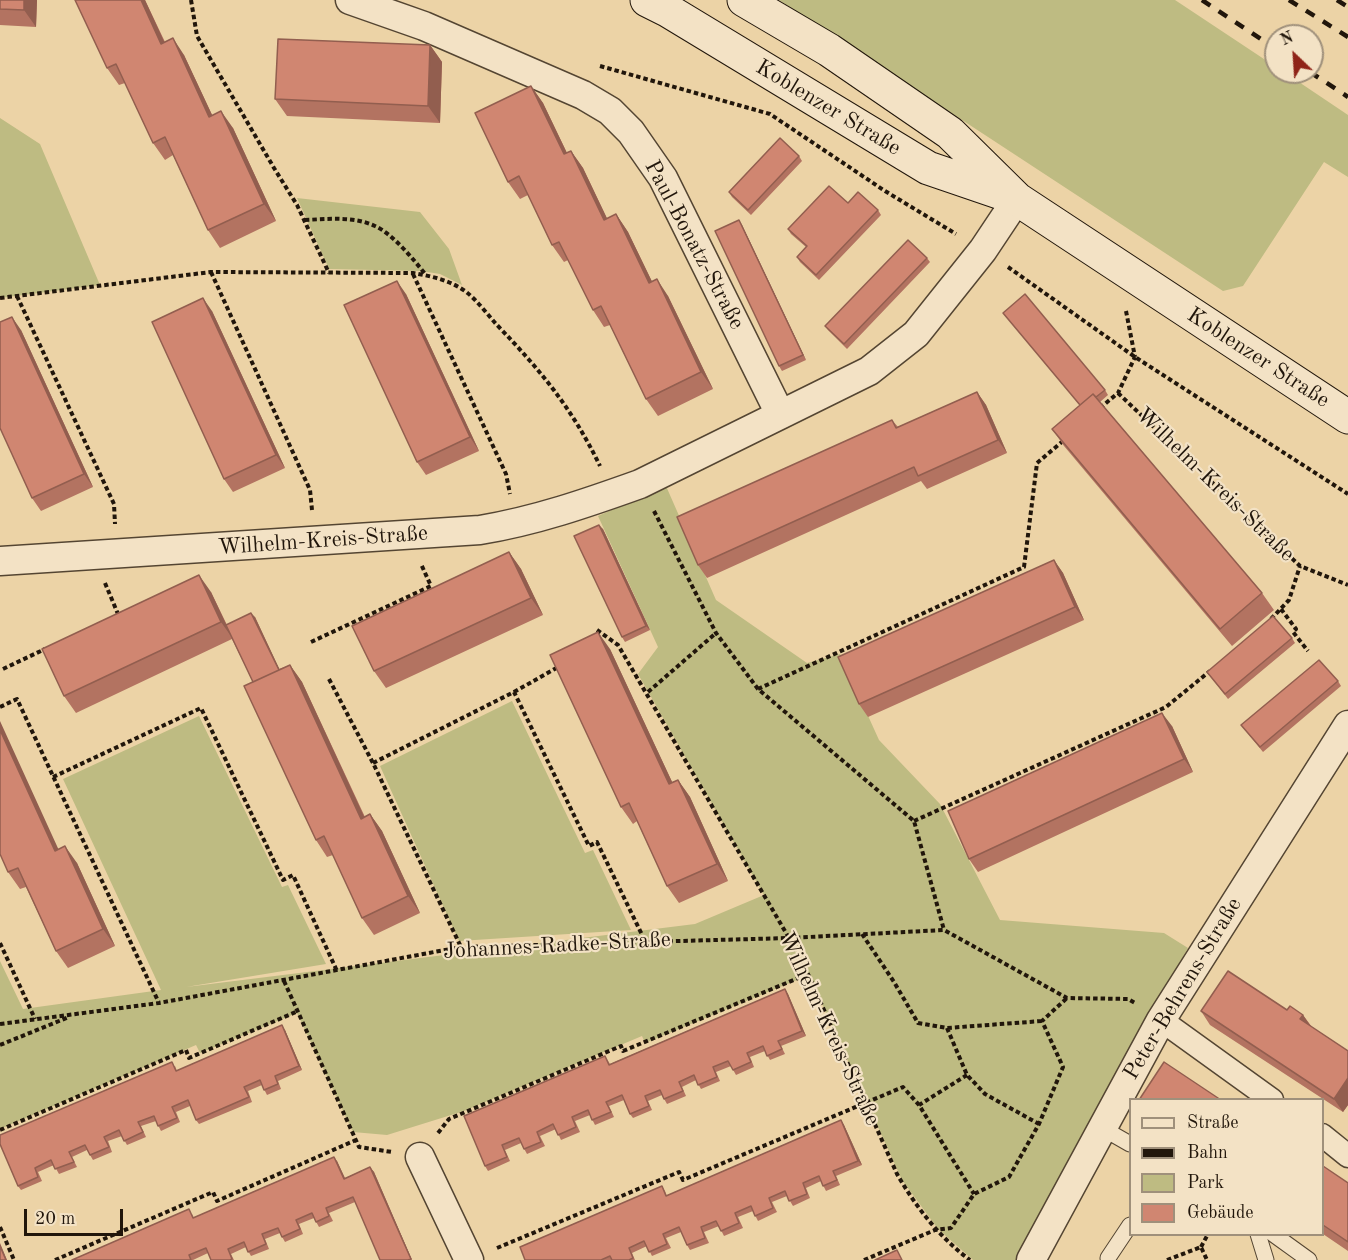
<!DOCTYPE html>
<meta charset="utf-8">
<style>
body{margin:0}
#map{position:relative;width:1348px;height:1260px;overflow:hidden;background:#ecd3a6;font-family:"Old Standard TT",serif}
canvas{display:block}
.legend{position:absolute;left:1129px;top:1098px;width:195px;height:138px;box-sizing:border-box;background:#f3e2c5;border:2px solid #9f907b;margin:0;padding:8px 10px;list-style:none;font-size:18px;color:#21160b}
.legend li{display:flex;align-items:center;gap:12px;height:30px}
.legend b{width:30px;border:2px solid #9f907b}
.north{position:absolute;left:1264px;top:24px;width:60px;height:60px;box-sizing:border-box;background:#f3e2c5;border:2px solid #9f907b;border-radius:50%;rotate:335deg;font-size:16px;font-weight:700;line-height:24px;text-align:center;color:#21160b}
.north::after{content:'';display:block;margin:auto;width:21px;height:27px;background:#8f2418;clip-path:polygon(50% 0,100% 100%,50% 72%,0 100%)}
.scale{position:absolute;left:24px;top:1209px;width:99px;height:27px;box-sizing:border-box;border:3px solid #21160b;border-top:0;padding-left:8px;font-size:18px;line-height:21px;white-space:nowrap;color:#21160b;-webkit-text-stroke:4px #f3e2c5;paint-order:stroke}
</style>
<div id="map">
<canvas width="1348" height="1260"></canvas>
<ul class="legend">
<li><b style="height:8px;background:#f3e2c5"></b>Straße</li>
<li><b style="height:8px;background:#21160b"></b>Bahn</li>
<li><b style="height:16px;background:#bebb82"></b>Park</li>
<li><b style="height:16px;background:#d08671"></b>Gebäude</li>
</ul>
<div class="north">N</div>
<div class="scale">20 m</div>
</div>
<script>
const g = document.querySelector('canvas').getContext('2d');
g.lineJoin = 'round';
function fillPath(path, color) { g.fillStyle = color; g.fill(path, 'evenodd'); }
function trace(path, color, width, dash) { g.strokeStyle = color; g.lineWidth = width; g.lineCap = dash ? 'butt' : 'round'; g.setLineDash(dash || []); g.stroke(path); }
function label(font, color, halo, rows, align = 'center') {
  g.font = font + ' "Old Standard TT",serif'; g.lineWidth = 4.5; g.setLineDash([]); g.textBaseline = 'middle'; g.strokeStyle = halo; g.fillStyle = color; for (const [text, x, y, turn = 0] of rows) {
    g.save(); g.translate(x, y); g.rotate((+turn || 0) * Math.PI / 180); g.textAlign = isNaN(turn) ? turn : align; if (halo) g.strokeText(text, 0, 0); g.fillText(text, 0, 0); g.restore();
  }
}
const green = new Path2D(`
 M779,0H1175L1276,67V72H1284L1348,115V177L1324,162L1243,286L1223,291Z
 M0,118L40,144L100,285L0,298Z
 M297,198L420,212L449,249L462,285L440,274L421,271L329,269Z
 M666,486L716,600L807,663L840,654L879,740L940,804L1000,920L1164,933L1188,948L1148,1018L1021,1260H973L938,1229L902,1180L809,975L645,1043L642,1036L464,1111L387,1135L353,1132L297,1013L200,1053L196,1045L0,1129V961L23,1009L161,990L63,779L199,716L282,887L288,885L326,964L186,987L695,924L764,895L638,674L658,647L598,516Z
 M512,701L585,853L593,850L631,930L459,941L380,766Z`);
const path = new Path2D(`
 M191,0L197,36L274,168L297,205L329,273
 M600,66L770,114L885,191L956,234
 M305,220C327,219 354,216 375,226C393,234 414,260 426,275
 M1008,267L1135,357L1348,494
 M211,272L310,490L312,510
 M413,274L506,474L510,494
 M17,296L114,504L115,524
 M0,298L211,272L413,273C431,276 449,280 465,291C477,300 487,314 497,325C541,371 572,408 600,466
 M1126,311L1135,357
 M1118,393L1300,566L1348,585
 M1100,408L1118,393L1135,357
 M654,511L716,633L758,689L914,821L944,930
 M105,583L118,614L115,616
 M1281,609L1296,629L1293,632L1308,651
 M1271,619L1289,600L1300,566
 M597,630L618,645L789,938L808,974L897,1174C916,1207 939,1237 970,1260
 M311,642L431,586L421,564
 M3,669L45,649
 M329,679L373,763L461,947
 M758,689L1024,567L1037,463L1063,441
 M514,692L560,666
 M648,692L716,633
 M0,707L17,699L159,1003
 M373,763L514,692L589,846L597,842L645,941
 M53,777L201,708L283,880L293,875L337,971
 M914,821L1166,707L1210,671
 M862,934L894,982L918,1023L947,1028L1042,1021
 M0,943L35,1019
 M284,981L359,1147L392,1152
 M0,1024L159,1003L461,947L789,938L944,930L1067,998L1128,999L1135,1003
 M947,1028L967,1075L985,1094L1039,1124
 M0,1045L69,1017
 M967,1075L919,1105L974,1194
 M0,1130L186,1050L189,1058L298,1011
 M438,1133L449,1119L621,1046L623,1051L808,974
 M0,1227L14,1260
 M1201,1247L1208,1234
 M497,1248L679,1172L683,1180L903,1087L919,1105
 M55,1260L213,1192L217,1201L356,1140
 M864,1260L935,1230L951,1228L974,1194L1009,1177L1039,1124L1063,1067L1042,1021L1067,998
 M1167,1260L1201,1247L1207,1260`);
const service = new Path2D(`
 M1102,1128L1130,1144
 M1258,1234L1266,1260
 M1273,1234L1309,1260
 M1108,1258L1130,1225`);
const pedestrian = new Path2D(`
 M1161,1020L1272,1100
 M1322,1135L1348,1156`);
const minor = new Path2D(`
 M350,0L424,26L583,95L610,111L631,132L663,178L780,414
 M0,561L480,530C535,521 587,503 640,484L869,371L916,334L983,250L1017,199
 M420,1157L469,1260
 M1031,1260L1161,1020L1348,725`);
const secondary = new Path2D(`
 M647,0L667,10L928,168L1010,196
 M744,0L829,50L950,133L1017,199L1348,417`);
const rail = new Path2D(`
 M1202,0L1276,49
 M1289,0L1348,37
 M1337,0L1348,7
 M1310,72L1348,97`);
const wall = new Path2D(`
 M0,0H37L36,27L0,25Z
 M75,0H145L165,42L184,55L212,115L233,128L276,221L220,248L208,230L173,155L165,160L153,143L125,83L119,85L107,68Z
 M430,45L442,62L440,123L287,116L275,99Z
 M531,86L543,103L567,153L571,151L583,168L607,219L616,214L628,232L652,282L668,296L713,389L658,416L646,399L610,325L604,327L593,310L568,260L564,262L552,245L528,195L520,199L508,182Z
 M799,156L802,161L751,215L732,197L729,192Z
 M848,203L878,210L881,215L819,280L800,262L797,257L806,247L791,234L788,229Z
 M739,220L742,225L806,360L782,371L779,366Z
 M927,258L930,262L847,349L828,330L825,326Z
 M406,294L479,451L426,475L417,462Z
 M212,311L285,468L233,492L224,479Z
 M1003,313L1105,390L1108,395L1100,402L1262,593L1274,610L1232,646L1064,446L1052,429L1080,405Z
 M21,330L93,487L41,511L32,498Z
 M977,392L986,405L1007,453L927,489L921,481L707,578L698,565L892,420L898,427Z
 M603,529L650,630L625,642L622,637Z
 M509,552L521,569L543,615L386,688L374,671Z
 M1054,560L1063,573L1084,620L868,717L859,704Z
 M211,592L227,625L255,617L279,669L290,665L302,682L365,817L370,814L382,831L420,913L374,935L362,918L333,855L327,857L316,840L253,682L232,639L76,713L64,696Z
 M1292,638L1295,643L1228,699L1207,672Z
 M610,649L672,782L678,780L690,797L728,881L679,903L667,886L637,821L633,824L621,807Z
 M1338,681L1341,686L1263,752L1241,725Z
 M1172,726L1193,772L978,872L969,859Z
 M59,849L77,863L115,946L68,968L56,951L26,887L20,889L8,872Z
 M785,989L788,994L806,1036L781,1046L785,1054L770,1060L765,1051L750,1057L754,1067L736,1075L731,1066L716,1072L720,1081L701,1089L696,1080L682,1087L686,1096L667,1104L662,1095L648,1101L652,1110L633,1118L630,1114L624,1100L609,1106L614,1117L595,1125L590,1115L575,1121L580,1132L561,1140L556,1129L540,1136L545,1146L527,1154L521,1143L505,1150L510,1161L488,1171L485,1166L464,1116L605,1056L610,1064Z
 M1287,1010L1303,1015L1312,1027L1348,1051V1105L1343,1112L1210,1025L1201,1011Z
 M285,1030L302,1070L278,1081L281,1089L267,1095L262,1085L248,1091L252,1102L199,1124L196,1120L190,1106L176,1112L180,1122L161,1131L156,1121L141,1126L146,1137L127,1145L122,1136L108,1141L112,1152L93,1160L87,1150L72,1157L77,1167L59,1174L54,1165L38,1172L42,1181L21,1190L18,1186L0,1144L175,1066L177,1071Z
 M841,1120L844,1125L862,1165L836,1176L840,1185L826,1191L821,1181L806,1188L810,1198L793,1206L787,1196L772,1202L777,1212L758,1221L753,1211L738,1217L743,1228L724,1236L719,1226L704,1232L709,1243L690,1250L687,1245L681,1232L666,1238L671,1248L652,1256L647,1246L632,1253L635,1260H525L662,1186L665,1191L667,1196Z
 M337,1161L345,1178L370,1167L374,1172L412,1260H380L355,1202L329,1213L333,1221L319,1227L314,1218L299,1224L303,1234L285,1242L280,1233L265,1239L269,1249L251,1256L246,1247L231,1254L234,1260H211L208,1253L193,1260H72L192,1214L194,1218Z
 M1323,1166L1348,1183V1251L1323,1234Z`);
const shadedWall = new Path2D(`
 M24,0H37L36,27L24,10Z
 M141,0H145L173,61L161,44Z
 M173,38L184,55L221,134L209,117Z
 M430,45L442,62L440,123L428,106Z
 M531,86L543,103L576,172L564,154Z
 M221,111L233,128L276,221L264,204Z
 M571,151L583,168L616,237L604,220Z
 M616,214L628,232L661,300L649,283Z
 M739,220L742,225L806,360L803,355Z
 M657,279L668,296L713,389L701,372Z
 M397,281L406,294L479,451L470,437Z
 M203,298L212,311L285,468L276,455Z
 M12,317L21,330L93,487L84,474Z
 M977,392L986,405L1007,453L998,440Z
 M599,525L603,529L650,630L646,626Z
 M509,552L521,569L543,615L531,598Z
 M1054,560L1063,573L1084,620L1075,607Z
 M199,575L211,592L233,639L221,622Z
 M251,613L255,617L285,681L282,676Z
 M598,632L610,649L681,801L669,784Z
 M290,665L302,682L373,836L361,819Z
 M1162,713L1172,726L1193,772L1184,759Z
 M0,721L67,868L55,851L0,730Z
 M678,780L690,797L728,881L717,864Z
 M370,814L382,831L420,913L408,896Z
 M65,846L77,863L115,946L103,929Z
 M785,989L788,994L806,1036L802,1031Z
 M1303,1015L1312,1028L1300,1019Z
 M282,1025L285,1030L302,1070L299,1066Z
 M1348,1078V1105L1343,1112L1334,1099Z
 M841,1120L844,1125L862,1165L858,1161Z
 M334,1157L337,1161L347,1183L344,1179Z
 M370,1167L374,1172L412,1260L411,1259Z
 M0,1243L7,1260H6L0,1246Z`);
const building = new Path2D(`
 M0,0H24V10L0,9Z
 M75,0H141L161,44L173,38L209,117L221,111L264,204L208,230L165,137L153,143L116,64L107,68Z
 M278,39L430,45L428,106L275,99Z
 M531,86L564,154L571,151L604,220L616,214L649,283L657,279L701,372L646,399L601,306L593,310L559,242L552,245L519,176L508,182L475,113Z
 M780,138L799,156L748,210L729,192Z
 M829,186L848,203L858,192L878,210L816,275L797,257L807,246L788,229Z
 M739,220L803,355L779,366L715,231Z
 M908,240L927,258L844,344L825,326Z
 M397,281L470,437L417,462L344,305Z
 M1025,294L1105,390L1096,397L1093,394L1080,405L1003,313Z
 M203,298L276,455L224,479L152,322Z
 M12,317L84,474L32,498L0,428V322Z
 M977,392L998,440L918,476L914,467L698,565L677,517L892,420L896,428Z
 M1093,394L1262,593L1220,629L1052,429Z
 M599,525L646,626L622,637L574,536Z
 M509,552L531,598L374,671L352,626Z
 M1054,560L1075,607L859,704L838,657Z
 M199,575L221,622L64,696L42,649Z
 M251,613L279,670L253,682L226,625Z
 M1273,616L1292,638L1225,694L1207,672Z
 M598,632L669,784L678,780L717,864L667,886L629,803L621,807L550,655Z
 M1319,660L1338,681L1260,747L1241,725Z
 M290,665L361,819L370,814L408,896L362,918L324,836L316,840L244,686Z
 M1162,713L1184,759L969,859L948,811Z
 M0,730L55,851L65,846L103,929L56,951L18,868L8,872L0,854Z
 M1228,971L1287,1010L1290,1006L1303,1015L1300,1019L1348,1051V1078L1334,1099L1201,1011Z
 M785,989L802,1031L778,1041L782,1049L767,1056L763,1046L747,1053L751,1062L733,1070L728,1061L713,1067L717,1077L698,1085L694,1075L679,1082L683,1091L664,1099L660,1090L645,1096L649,1106L630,1114L622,1095L606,1102L611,1112L592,1120L588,1110L572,1117L576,1127L558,1135L553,1124L537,1132L541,1142L524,1149L519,1138L502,1145L507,1157L485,1166L464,1116L605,1056L609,1065Z
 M282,1025L299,1066L275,1076L278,1084L264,1090L260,1080L244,1087L249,1097L196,1120L188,1100L172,1107L177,1118L158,1126L154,1116L138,1122L143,1132L124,1141L119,1130L104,1137L109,1147L90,1155L85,1145L69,1152L74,1162L55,1169L51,1160L35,1168L38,1177L18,1186L0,1144V1135L172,1062L176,1071Z
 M1164,1062L1221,1100H1139Z
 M841,1120L858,1161L833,1171L837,1180L823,1186L819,1176L803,1183L807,1194L789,1201L785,1191L769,1198L773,1208L755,1216L751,1206L735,1213L739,1223L721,1231L716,1221L701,1227L705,1238L687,1245L679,1227L663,1234L667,1244L649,1252L644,1241L629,1248L633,1258L629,1260H612L610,1256L601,1260H525L520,1247L662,1186L666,1196Z
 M334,1157L344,1179L370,1167L411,1259L408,1260H380L353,1197L326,1208L329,1216L316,1222L312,1213L296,1220L300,1229L282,1237L278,1228L262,1234L266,1244L248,1252L244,1242L228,1249L232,1259L230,1260H211L206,1248L189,1255L191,1260H72L189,1209L193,1218Z
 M1323,1166L1348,1183V1242L1323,1225Z
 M0,1246L6,1260H0Z
 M897,1250L902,1260H875Z`);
const streetNames = [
 ["Koblenzer Straße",828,108,31],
 ["Paul-Bonatz-Straße",694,245,62],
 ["Koblenzer Straße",1258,358,33],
 ["Wilhelm-Kreis-Straße",1215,485,44],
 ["Wilhelm-Kreis-Straße",323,541,-4],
 ["Johannes-Radke-Straße",557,946,-3],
 ["Peter-Behrens-Straße",1183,989,-59],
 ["Wilhelm-Kreis-Straße",829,1029,65]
];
fillPath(green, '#bebb82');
trace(service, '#544532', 17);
trace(pedestrian, '#544532', 25);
trace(minor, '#544532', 31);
trace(secondary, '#21160b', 35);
trace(path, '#21160b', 4, [4.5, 3]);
trace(service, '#f3e2c5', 15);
trace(pedestrian, '#f3e2c5', 22);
trace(minor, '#f3e2c5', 28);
trace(secondary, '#f3e2c5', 33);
trace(rail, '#21160b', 4.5, [10, 10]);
fillPath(wall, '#b37361');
fillPath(shadedWall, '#925e4f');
fillPath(building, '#d08671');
trace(building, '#925e4f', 1.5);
label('22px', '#21160b', '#f3e2c5', streetNames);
</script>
